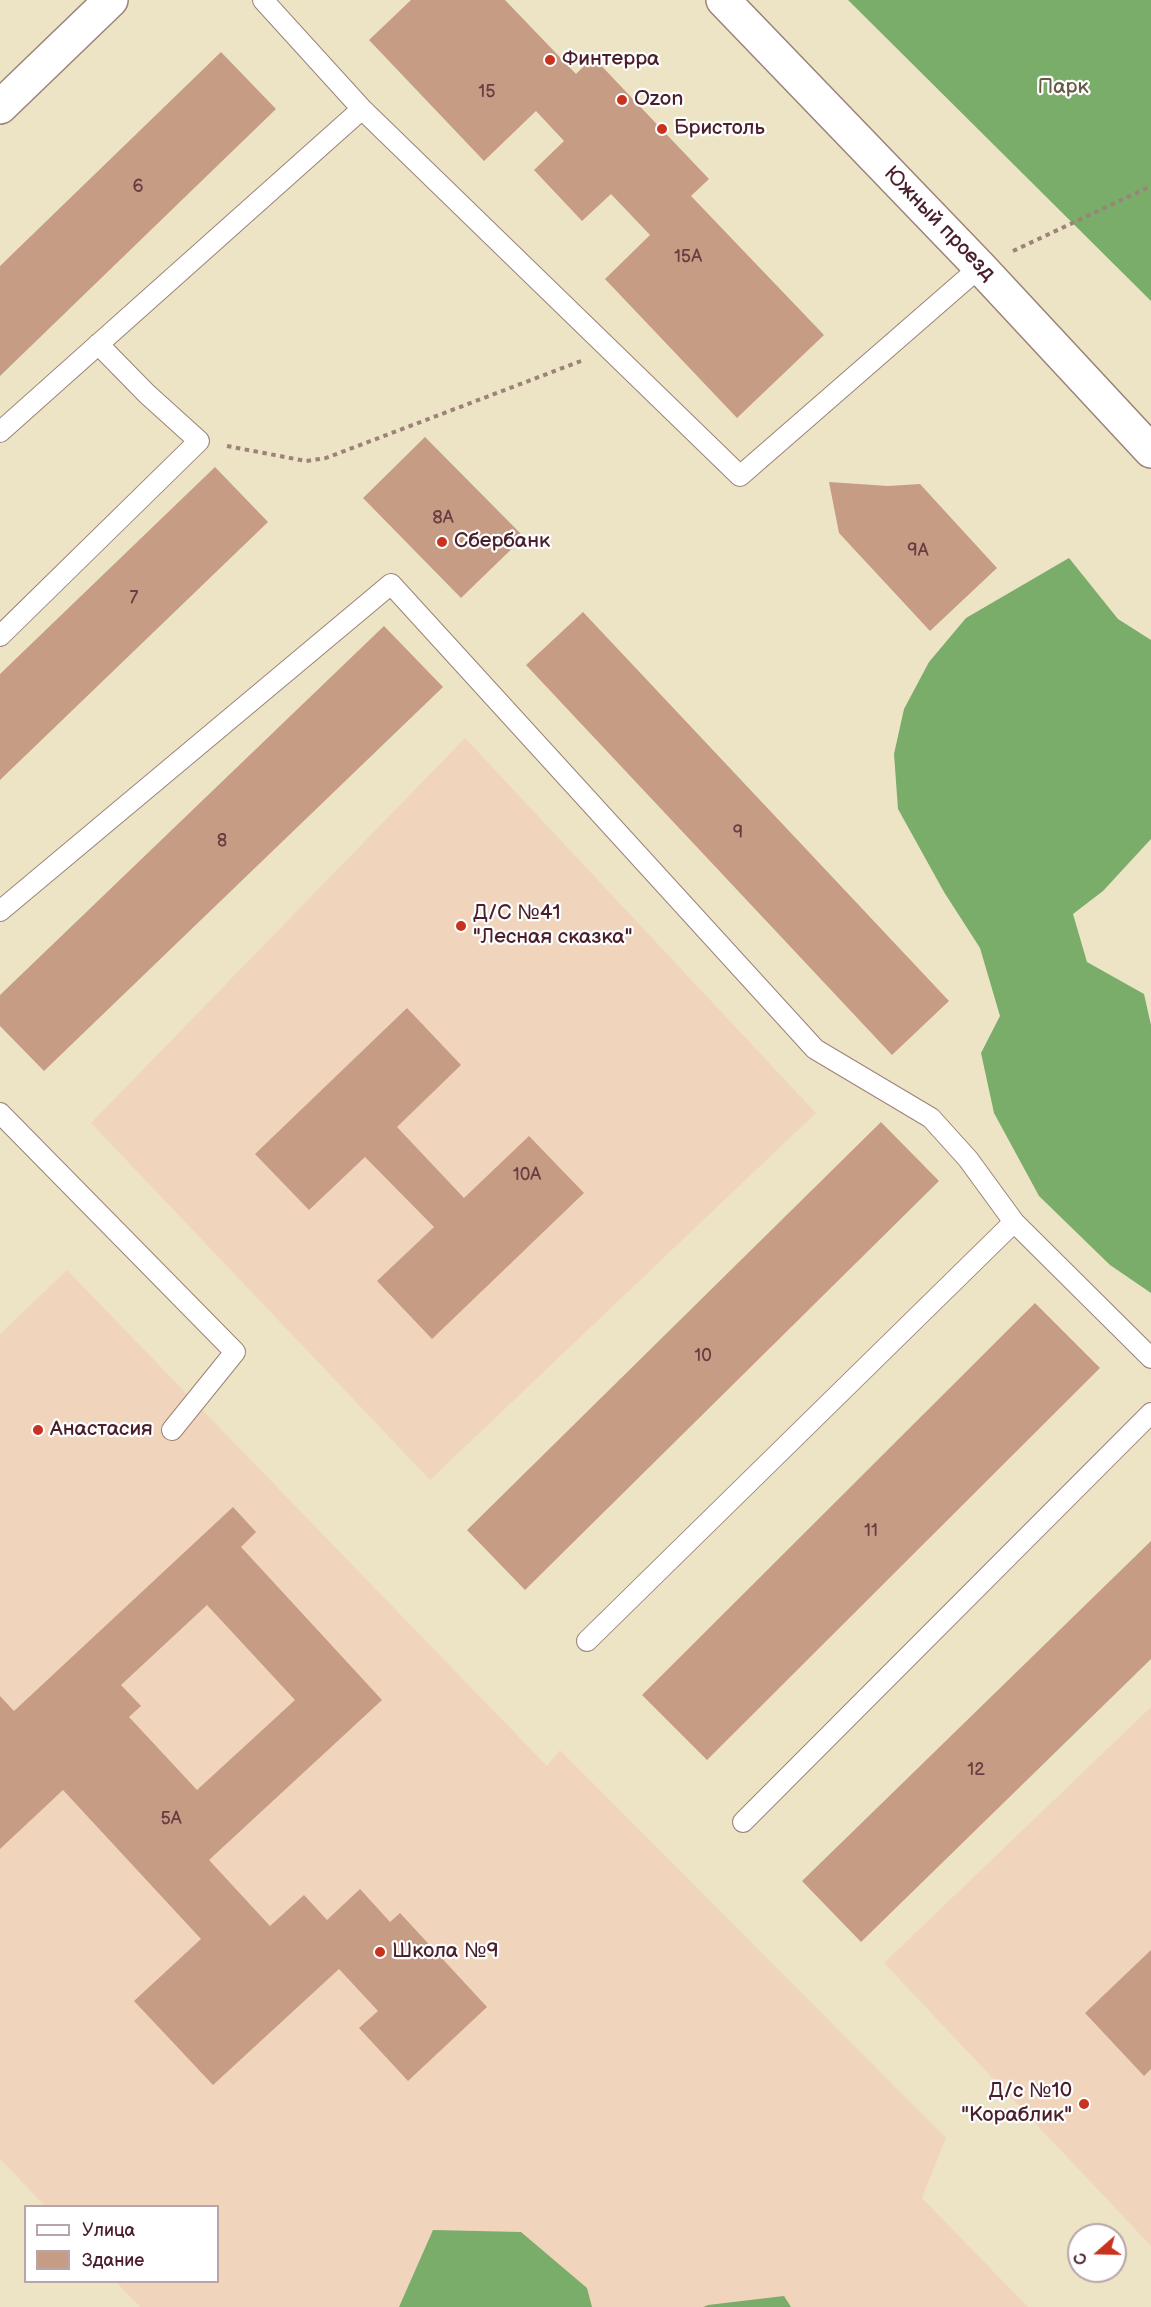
<!DOCTYPE html>
<meta charset="utf-8">
<style>
body{margin:0}
#map{position:relative;width:1151px;height:2307px;overflow:hidden;background:#ede4c6;font-family:"Balsamiq Sans",sans-serif}
canvas{display:block}
.legend{position:absolute;left:24px;top:2205px;width:195px;height:78px;box-sizing:border-box;background:#fff;border:2px solid #b7a5aa;margin:0;padding:8px 10px;list-style:none;font-size:18px;color:#4a1f2b}
.legend li{display:flex;align-items:center;gap:12px;height:30px}
.legend b{width:30px;border:2px solid #b7a5aa}
.north{position:absolute;left:1067px;top:2223px;width:60px;height:60px;box-sizing:border-box;background:#fff;border:2px solid #b7a5aa;border-radius:50%;rotate:250deg;font-size:16px;font-weight:700;line-height:24px;text-align:center;color:#4a1f2b}
.north::after{content:'';display:block;margin:auto;width:21px;height:27px;background:#c8321e;clip-path:polygon(50% 0,100% 100%,50% 72%,0 100%)}
</style>
<div id="map">
<canvas width="1151" height="2307"></canvas>
<ul class="legend">
<li><b style="height:8px;background:#fff"></b>Улица</li>
<li><b style="height:16px;background:#c79c85"></b>Здание</li>
</ul>
<div class="north">С</div>
</div>
<script>
const g = document.querySelector('canvas').getContext('2d');
g.lineJoin = 'round';
function fillPath(path, color) { g.fillStyle = color; g.fill(path, 'evenodd'); }
function trace(path, color, width, dash) { g.strokeStyle = color; g.lineWidth = width; g.lineCap = dash ? 'butt' : 'round'; g.setLineDash(dash || []); g.stroke(path); }
function label(font, color, halo, rows, align = 'center') {
  g.font = font + ' "Balsamiq Sans",sans-serif'; g.lineWidth = 4.5; g.setLineDash([]); g.textBaseline = 'middle'; g.strokeStyle = halo; g.fillStyle = color; for (const [text, x, y, turn = 0] of rows) {
    g.save(); g.translate(x, y); g.rotate((+turn || 0) * Math.PI / 180); g.textAlign = isNaN(turn) ? turn : align; if (halo) g.strokeText(text, 0, 0); g.fillText(text, 0, 0); g.restore();
  }
}
const built = new Path2D(`
 M465,738L816,1113L430,1480L91,1123Z
 M67,1270L547,1766L560,1750L946,2138L922,2198L1028,2307H140L116,2282H218V2206H45L0,2159V1334Z
 M1151,1707V2246L884,1963Z`);
const forest = new Path2D(`
 M848,0H1151V301Z
 M1069,558L1118,619L1151,640V839L1103,891L1073,914L1087,962L1144,994L1151,1025V1293L1110,1265L1039,1196L994,1113L981,1053L1000,1016L980,948L944,892L898,809L894,754L904,709L929,662L966,618Z
 M433,2230L521,2232L587,2288L592,2307H399Z
 M784,2296L791,2307H703L708,2305Z`);
const building = new Path2D(`
 M411,0H505L576,74L593,57L709,179L691,196L824,335L737,418L605,279L650,235L611,194L582,221L534,170L564,141L536,111L484,161L369,40Z
 M221,52L276,109L0,376V266Z
 M425,437L524,537L461,598L363,498Z
 M215,467L268,522L0,780V674Z
 M829,482L888,486L920,484L997,568L930,631L839,533Z
 M583,612L949,1001L892,1055L526,665Z
 M384,626L443,687L44,1071L0,1026V995Z
 M407,1008L461,1065L397,1127L464,1198L529,1136L584,1193L432,1339L377,1281L434,1227L365,1157L309,1210L255,1154Z
 M881,1122L939,1181L525,1590L467,1530Z
 M1035,1303L1100,1368L707,1760L642,1695Z
 M233,1507L256,1532L241,1547L382,1700L209,1860L270,1926L304,1895L327,1920L360,1889L390,1922L400,1913L487,2007L408,2081L359,2028L378,2011L339,1969L213,2085L134,2001L201,1939L63,1790L0,1849V1696L14,1711ZM207,1605L295,1700L197,1790L129,1717L141,1706L121,1685Z
 M1151,1541V1659L861,1942L802,1881Z
 M1151,1950V2069L1144,2076L1085,2013Z`);
const path = new Path2D(`
 M1013,251L1151,186
 M227,446L306,461L326,458L581,361`);
const service = new Path2D(`
 M362,109L740,476L980,267
 M0,432L362,109L263,0
 M0,636L199,441L147,394L98,344
 M0,911L391,584L815,1049L931,1118L968,1159L1014,1222L1151,1358
 M0,1113L235,1352L172,1430
 M587,1641L1014,1222
 M743,1822L1151,1413`);
const minor = new Path2D(`
 M723,0L980,267L1151,451
 M0,107L111,0`);
const markers = [
 [550,60,6,"#c8321e"],
 [622,100,6,"#c8321e"],
 [662,129,6,"#c8321e"],
 [442,542,6,"#c8321e"],
 [461,926,6,"#c8321e"],
 [38,1430,6,"#c8321e"],
 [380,1952,6,"#c8321e"],
 [1084,2104,6,"#c8321e"]
];
const numberNames = [
 ["15",487,92],
 ["6",138,187],
 ["15А",688,257],
 ["8А",443,518],
 ["9А",918,551],
 ["7",134,598],
 ["9",738,833],
 ["8",222,841],
 ["10А",527,1175],
 ["10",703,1356],
 ["11",871,1531],
 ["12",976,1770],
 ["5А",171,1819]
];
const poiNames = [
 ["Финтерра",562,60],
 ["Ozon",634,100],
 ["Бристоль",674,129],
 ["Сбербанк",454,542],
 ["Д/С №41",473,914],
 ["\"Лесная сказка\"",473,938],
 ["Анастасия",50,1430],
 ["Школа №9",392,1952],
 ["Д/с №10",1072,2092,"right"],
 ["\"Кораблик\"",1072,2116,"right"]
];
const parkNames = [
 ["Парк",1063,88]
];
const streetNames = [
 ["Южный проезд",939,224,46]
];
fillPath(built, '#f0d5bc');
fillPath(forest, '#7aad69');
fillPath(building, '#c79c85');
trace(service, '#9c8278', 22);
trace(minor, '#9c8278', 36);
trace(path, '#9c8278', 4, [4.5, 4.5]);
trace(service, '#fff', 20);
trace(minor, '#fff', 33);
for (const [x, y, r, color] of markers) { const dot = new Path2D(); dot.arc(x, y, r, 0, 2 * Math.PI); g.fillStyle = color; g.fill(dot); trace(dot, '#fff', 2); }
label('18px', '#693e42', null, numberNames);
label('21px', '#4a1f2b', '#fff', poiNames, 'left');
label('21px', '#665a46', '#fff', parkNames);
label('21px', '#4a1f2b', '#fff', streetNames);
</script>
